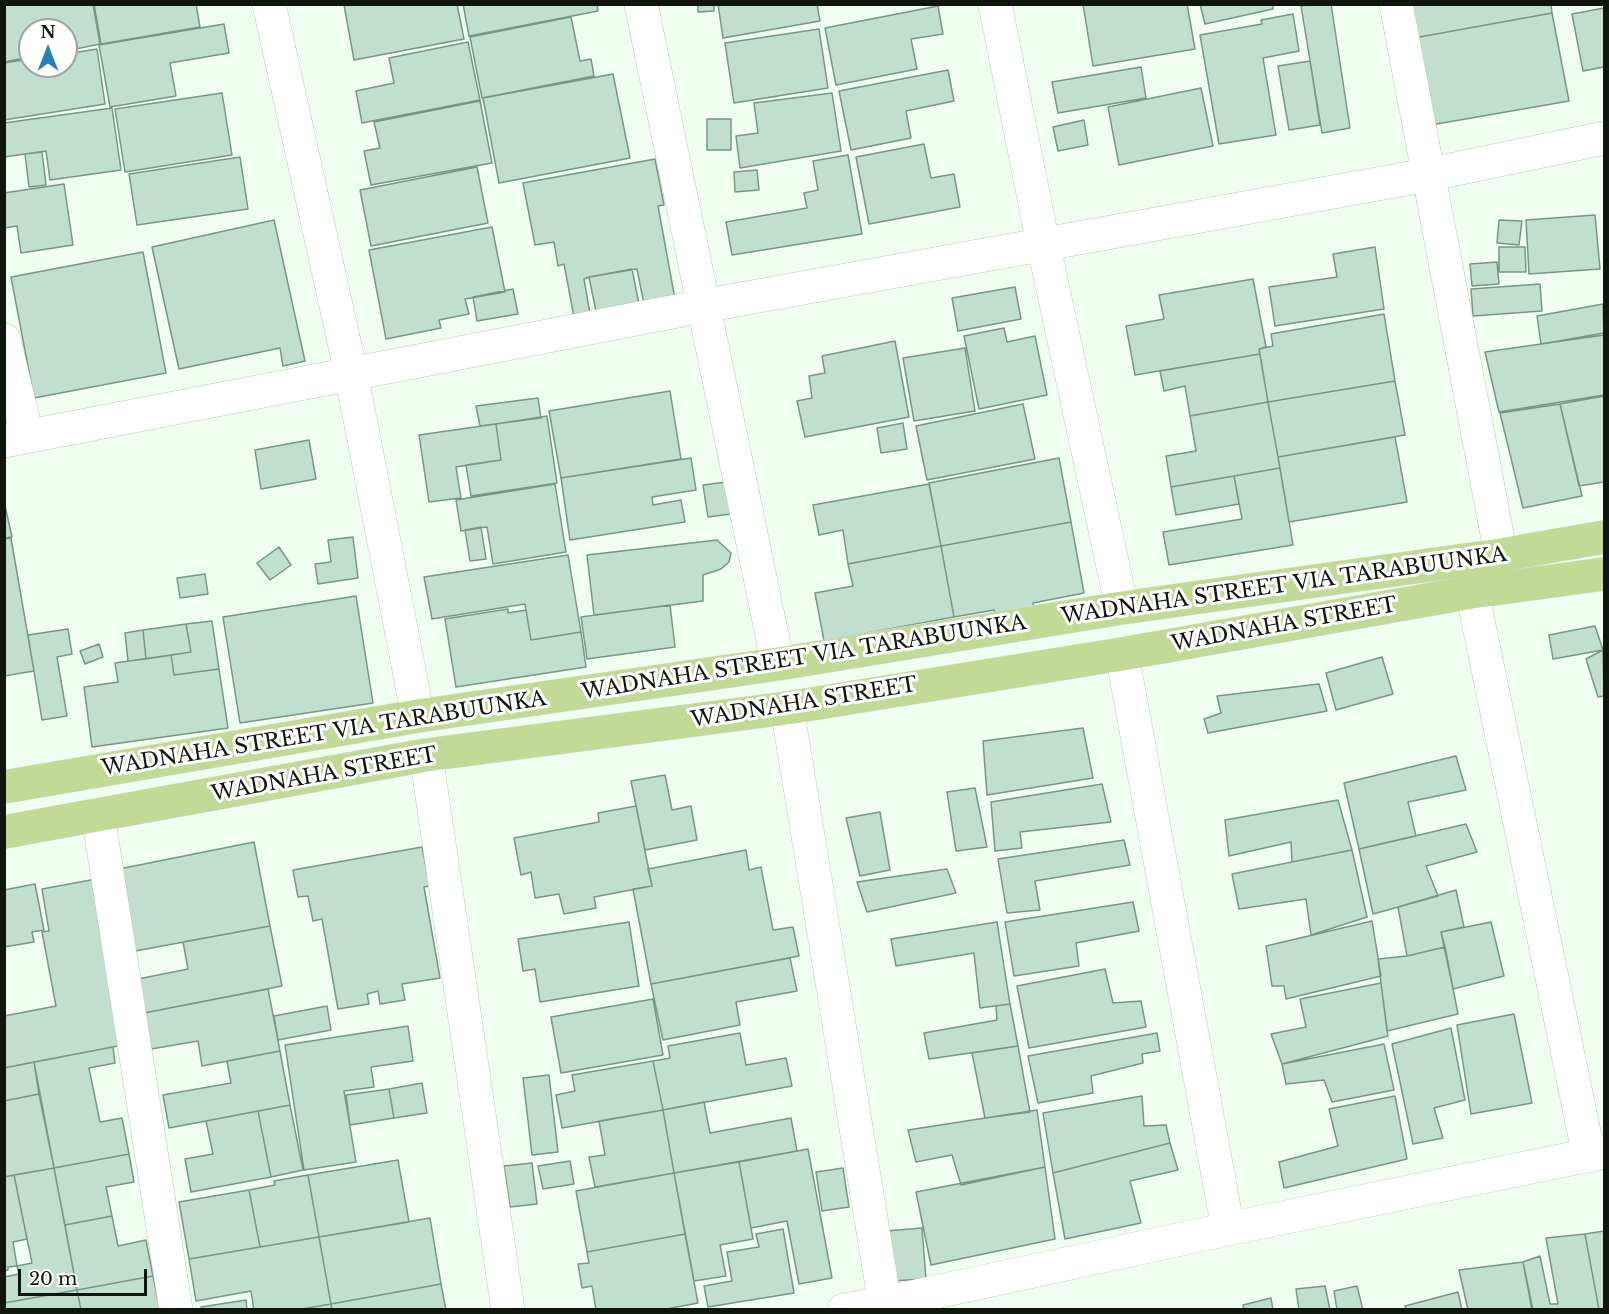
<!DOCTYPE html>
<style>
body{margin:0}
#map{position:relative;width:1609px;height:1314px;overflow:hidden;background:#f0fef0;font-family:"Libre Baskerville",serif}
canvas{display:block}
.frame{position:absolute;inset:0;border:6px solid #0e160e;pointer-events:none}
.north{position:absolute;left:18px;top:18px;width:60px;height:60px;box-sizing:border-box;background:#fff;border:2px solid #9fa29f;border-radius:50%;rotate:0deg;font-size:16px;font-weight:700;line-height:24px;text-align:center;color:#0e160e}
.north::after{content:'';display:block;margin:auto;width:21px;height:27px;background:#2681af;clip-path:polygon(50% 0,100% 100%,50% 72%,0 100%)}
.scale{position:absolute;left:18px;top:1269px;width:129px;height:27px;box-sizing:border-box;border:3px solid #0e160e;border-top:0;padding-left:8px;font-size:18px;line-height:21px;white-space:nowrap;color:#0e160e;-webkit-text-stroke:4px #fff;paint-order:stroke}
</style>
<div id="map">
<canvas width="1609" height="1314"></canvas>
<div class="frame"></div>
<div class="north">N</div>
<div class="scale">20 m</div>
</div>
<script>
const g = document.querySelector('canvas').getContext('2d');
g.lineJoin = 'round';
function fillPath(path, color) { g.fillStyle = color; g.fill(path, 'evenodd'); }
function trace(path, color, width, dash) { g.strokeStyle = color; g.lineWidth = width; g.lineCap = dash ? 'butt' : 'round'; g.setLineDash(dash || []); g.stroke(path); }
function label(font, color, halo, rows, align = 'center') {
  g.font = font + ' "Libre Baskerville",serif'; g.lineWidth = 6; g.setLineDash([]); g.textBaseline = 'middle'; g.strokeStyle = halo; g.fillStyle = color; for (const [text, x, y, turn = 0] of rows) {
    g.save(); g.translate(x, y); g.rotate((+turn || 0) * Math.PI / 180); g.textAlign = isNaN(turn) ? turn : align; if (halo) g.strokeText(text, 0, 0); g.fillText(text, 0, 0); g.restore();
  }
}
const building = new Path2D(`
 M4,4H93L100,44L66,51V30H30V57L4,62Z
 M94,4H196L200,27L101,44Z
 M457,4L464,39L354,60L344,5Z
 M463,4H597L598,11L469,36Z
 M698,4H714V11L698,12Z
 M718,4H817L820,21L723,38Z
 M1083,4H1187L1195,49L1093,66Z
 M1200,4H1273V9L1205,24Z
 M1312,4H1331L1350,128L1322,133L1301,6Z
 M1408,4H1551L1552,13L1414,38Z
 M938,6L943,34L911,39L917,69L836,85L825,28Z
 M1604,8V67L1583,71L1572,14Z
 M1552,13L1569,101L1431,125L1414,38Z
 M1293,14L1299,51L1263,58L1276,135L1219,144L1200,35L1262,24L1261,20Z
 M571,17L580,61L591,59L594,76L482,98L470,37Z
 M224,24L229,53L170,63L176,96L110,107L99,45Z
 M819,29L828,88L734,103L725,43Z
 M468,42L480,100L362,123L356,91L394,83L389,58Z
 M97,49L105,104L4,120V63L30,59V66H66V54Z
 M1310,61L1320,125L1289,130L1278,66Z
 M1141,67L1146,98L1058,113L1052,82Z
 M948,70L954,101L906,111L911,138L851,150L839,91Z
 M613,74L630,158L499,183L483,98Z
 M1201,88L1213,146L1119,165L1108,107Z
 M222,93L232,155L125,172L115,109Z
 M832,93L841,151L740,168L736,136L758,133L754,103Z
 M480,101L492,163L371,185L364,151L380,148L374,122Z
 M112,108L121,170L50,180L46,151L4,157V123Z
 M707,119H731V150H707Z
 M1084,120L1088,145L1058,151L1053,127Z
 M924,144L931,178L954,174L960,207L869,224L856,157Z
 M42,152L46,185L29,187L25,154Z
 M848,155L862,234L732,255L726,222L807,208L804,193L818,190L813,161Z
 M240,157L248,209L137,225L129,174Z
 M655,159L664,205L658,206L675,299L644,304L637,269L589,277L584,279L590,314L574,317L564,264L558,266L554,242L535,245L523,183Z
 M477,167L488,223L371,246L360,190Z
 M757,170L759,190L735,192L734,172Z
 M64,184L73,245L21,253L17,226L4,228V193Z
 M1595,215L1600,269L1529,274L1526,220Z
 M274,220L305,361L283,366L280,348L179,369L152,247Z
 M1499,220L1522,221L1519,245L1497,243Z
 M492,227L505,292L465,299L469,314L439,320L441,328L386,339L369,250Z
 M1375,247L1384,309L1275,326L1269,287L1337,277L1333,254Z
 M1499,247H1525L1526,272H1499Z
 M143,252L166,373L34,398L11,277Z
 M1497,262L1499,284L1472,286L1470,264Z
 M632,269L641,314L598,321L589,277Z
 M1253,279L1266,347L1259,349L1260,354L1135,375L1126,326L1164,319L1159,295Z
 M1540,284L1542,311L1473,316L1471,289Z
 M1015,287L1021,319L958,331L952,298Z
 M513,289L518,314L477,321L473,297Z
 M1603,304L1604,333L1541,344L1537,316Z
 M1384,314L1395,381L1268,402L1259,349L1273,346L1271,334Z
 M1004,328L1007,342L1035,336L1047,395L979,409L964,336Z
 M1604,335V395L1499,412L1485,352Z
 M895,341L909,417L805,437L797,401L812,398L809,376L825,373L822,356Z
 M965,348L975,411L914,421L903,358Z
 M1260,354L1268,402L1190,416L1185,386L1164,391L1160,371Z
 M1395,381L1405,435L1278,457L1268,402Z
 M670,391L681,459L561,478L549,411Z
 M1604,396V482L1579,486L1560,404Z
 M538,398L541,418L480,426L476,406Z
 M1268,402L1280,468L1171,487L1166,456L1196,451L1190,416Z
 M1023,404L1035,459L927,480L916,426Z
 M1560,404L1582,496L1523,508L1500,413Z
 M547,416L557,483L471,496L466,465L501,460L496,424Z
 M903,423L907,449L881,453L877,428Z
 M496,424L501,460L456,467L461,498L429,502L419,435Z
 M1395,437L1407,502L1289,522L1278,457Z
 M309,440L316,479L261,489L255,450Z
 M691,458L696,490L652,497L653,505L681,500L685,522L570,540L561,478Z
 M1059,458L1071,522L941,546L929,483Z
 M1280,468L1293,545L1169,565L1163,532L1242,519L1234,476Z
 M1234,476L1239,504L1176,515L1171,487Z
 M726,482L731,514L708,517L703,485Z
 M555,484L566,552L493,564L487,527L461,531L456,500Z
 M929,484L941,546L848,564L843,530L819,535L813,505Z
 M4,501L12,537L4,538Z
 M1071,522L1084,593L1033,603L1035,618L997,625L994,610L954,617L941,546Z
 M481,527L486,559L470,561L465,530Z
 M353,537L358,578L318,584L315,564L331,562L328,540Z
 M11,538L34,671L4,676V539Z
 M717,540L731,553L729,562L721,569L703,575V601L594,615L587,555Z
 M941,546L954,617L824,641L815,593L853,586L848,564Z
 M279,547L291,565L270,580L257,563Z
 M568,555L581,632L531,640L525,604L432,619L424,577Z
 M205,574L208,594L180,598L177,578Z
 M356,596L373,703L240,723L223,617Z
 M670,605L675,647L587,659L581,617Z
 M508,609V613L526,610L531,640L581,632L586,667L456,687L445,619Z
 M212,621L219,669L174,675L171,655L191,652L186,624Z
 M186,624L191,652L146,659L143,630Z
 M1595,626L1603,650L1553,659L1549,635Z
 M68,629L72,654L57,657L67,716L42,720L28,635Z
 M143,630L146,659L128,661L125,633Z
 M99,644L103,657L85,664L80,651Z
 M1603,650L1604,696L1598,697L1586,659Z
 M171,655L174,675L219,669L228,728L92,747L84,687L118,682L115,663Z
 M1382,657L1393,694L1336,710L1326,673Z
 M1319,684L1327,711L1208,733L1204,719L1221,713L1217,696Z
 M1083,728L1093,778L987,795L983,741Z
 M1456,756L1466,790L1408,802L1416,836L1359,849L1344,783Z
 M665,775L672,810L691,806L697,840L645,850L631,781Z
 M1102,784L1111,822L1020,832L1022,848L995,851L991,802Z
 M975,788L987,847L956,851L947,792Z
 M1338,800L1352,850L1292,862L1291,842L1229,856L1225,820Z
 M636,806L652,886L594,897L596,908L564,914L559,894L535,898L531,872L521,875L514,838L599,822L598,813Z
 M880,812L890,870L860,876L846,818Z
 M1466,824L1477,852L1426,866L1438,896L1373,914L1359,849Z
 M1124,840L1130,865L1035,881L1040,910L1007,913L998,859Z
 M254,842L270,926L130,952L114,870Z
 M422,847L430,886L424,887L440,978L402,984L405,1000L380,1004L378,991L367,994L369,1004L338,1009L322,919L313,921L308,896L298,897L293,870Z
 M746,850L749,870L761,867L773,930L793,927L799,956L651,984L633,889L652,886L648,869Z
 M1352,850L1367,917L1311,935L1306,899L1239,909L1232,874Z
 M947,869L956,893L867,912L857,882Z
 M96,879L128,1044L4,1068V1016L56,1006L42,932L49,931L42,889Z
 M35,884L44,930L32,932L34,942L4,947V890Z
 M1456,890L1464,927L1441,932L1445,947L1407,956L1398,907Z
 M1133,902L1139,931L1076,943L1079,966L1014,976L1005,922Z
 M1372,921L1381,976L1286,999L1284,986H1272L1266,946Z
 M629,922L639,986L540,1002L535,969L523,971L518,939Z
 M997,922L1010,1004L980,1008L974,953L896,966L891,939Z
 M1491,922L1504,976L1453,989L1441,932Z
 M270,926L282,986L144,1013L138,979L188,969L183,942Z
 M1445,947L1458,1014L1387,1031L1378,959L1407,956Z
 M790,958L797,991L736,1002L740,1025L663,1040L651,984Z
 M1105,969L1113,1003L1141,1001L1146,1027L1029,1048L1017,986Z
 M1381,983L1388,1036L1282,1064L1271,1034L1306,1027L1300,999Z
 M268,989L280,1051L202,1066L198,1041L151,1049L144,1013Z
 M653,999L663,1055L561,1073L551,1017Z
 M1010,1004L1018,1046L929,1059L924,1033L997,1020L996,1006Z
 M327,1006L331,1030L278,1040L274,1016Z
 M1514,1014L1532,1103L1471,1114L1457,1025Z
 M408,1026L413,1061L371,1067L374,1087L344,1091L356,1162L304,1170L285,1045Z
 M1451,1028L1465,1100L1434,1108L1443,1138L1413,1144L1392,1044Z
 M740,1033L746,1065L786,1058L792,1086L663,1110L653,1061L670,1058L668,1046Z
 M1157,1033L1160,1051L1142,1054L1143,1063L1091,1076L1093,1093L1038,1103L1028,1056Z
 M1384,1044L1394,1090L1332,1102L1324,1080L1286,1084L1282,1064Z
 M1018,1046L1030,1112L985,1118L972,1053Z
 M113,1047L115,1063L89,1068L100,1122L122,1118L129,1154L54,1168L34,1062Z
 M280,1051L290,1105L169,1128L163,1095L231,1083L227,1061Z
 M653,1061L663,1110L562,1128L556,1095L575,1091L572,1075Z
 M34,1062L39,1094L4,1101V1068Z
 M549,1075L558,1152L532,1155L523,1078Z
 M422,1083L427,1113L394,1118L389,1089Z
 M389,1089L394,1118L350,1125L346,1095Z
 M39,1094L54,1168L4,1177V1101Z
 M1142,1096L1144,1126L1166,1125L1170,1143L1053,1173L1043,1113Z
 M1395,1096L1407,1159L1284,1188L1279,1162L1338,1146L1329,1109Z
 M704,1102L710,1133L791,1118L797,1151L674,1173L663,1110Z
 M290,1105L303,1170L271,1177L258,1111Z
 M663,1110L674,1173L595,1187L589,1157L605,1155L599,1121Z
 M1037,1110L1045,1167L961,1185L952,1155L916,1162L908,1130Z
 M258,1111L271,1177L191,1192L185,1159L213,1154L206,1121Z
 M1170,1143L1178,1170L1130,1181L1141,1223L1065,1239L1053,1173Z
 M808,1149L832,1278L799,1284L787,1221L751,1228L739,1162Z
 M129,1154L134,1182L106,1187L112,1216L65,1225L54,1168Z
 M398,1160L409,1222L319,1237L308,1175Z
 M570,1161L574,1184L543,1189L538,1166Z
 M739,1162L753,1239L720,1245L726,1276L694,1281L674,1173Z
 M532,1163L537,1204L510,1207L504,1166Z
 M1045,1167L1055,1239L931,1265L916,1192Z
 M54,1168L77,1290L4,1303V1277L19,1274L17,1266L32,1263L14,1175Z
 M843,1168L849,1207L822,1211L816,1172Z
 M674,1173L685,1234L587,1252L576,1191Z
 M14,1175L27,1239L13,1242L17,1266L8,1267V1270L4,1271V1177Z
 M308,1175L319,1237L260,1247L249,1190L275,1185L274,1181Z
 M249,1190L260,1247L189,1259L179,1202Z
 M112,1216L118,1246L146,1240L153,1276L77,1290L65,1225Z
 M430,1218L441,1284L331,1304L319,1237Z
 M922,1228L926,1279L890,1281L886,1231Z
 M783,1229L794,1293L708,1307L704,1286L732,1281L727,1252L759,1247L756,1234Z
 M1604,1231V1310H1599L1585,1234Z
 M685,1234L698,1303L661,1310H596L592,1286L582,1288L578,1264L589,1263L587,1252Z
 M1585,1234L1599,1310H1533L1523,1262L1540,1256L1550,1304H1558L1546,1238Z
 M319,1237L331,1304L296,1310H254L251,1291L196,1301L189,1259Z
 M1523,1262L1532,1310H1468L1459,1270Z
 M153,1276L160,1310H81L77,1290Z
 M441,1284L446,1310H332L331,1304Z
 M1325,1286L1330,1310H1299L1296,1289Z
 M1357,1286L1363,1310H1337L1334,1291Z
 M77,1290L81,1310H4V1303Z
 M1458,1292L1462,1310H1406L1405,1306Z
 M1271,1298L1273,1310H1244L1243,1305Z
 M246,1300L247,1310H202L201,1307Z
 M331,1304L332,1310H296Z`);
const minor = new Path2D(`
 M269,4L351,373L418,716
 M641,4L778,664
 M995,4L1043,243L1122,608
 M1396,4L1501,555
 M4,340L27,436
 M4,441L703,306L1427,175L1604,138
 M1472,592L1589,1156
 M1122,654L1228,1229
 M787,708L886,1310
 M426,755L508,1310
 M98,815L176,1310
 M844,1310L885,1303L1228,1229L1604,1152`);
const major = new Path2D(`
 M4,787L418,716L778,664L1122,608L1501,555L1604,537
 M4,832L426,755L787,708L1122,654L1472,592L1604,574`);
const streetNames = [
 ["WADNAHA STREET VIA TARABUUNKA",1284,586,-8],
 ["WADNAHA STREET",1284,625,-10],
 ["WADNAHA STREET VIA TARABUUNKA",804,658,-9],
 ["WADNAHA STREET",804,703,-9],
 ["WADNAHA STREET VIA TARABUUNKA",324,734,-9],
 ["WADNAHA STREET",324,775,-10]
];
fillPath(building, '#c0dfcf');
trace(building, '#789686', 1.5);
trace(minor, '#b5ccb5', 34);
trace(major, '#dddedd', 34);
trace(minor, '#fff', 33);
trace(major, '#c1da96', 33);
label('21px', '#0e160e', '#fff', streetNames);
</script>
